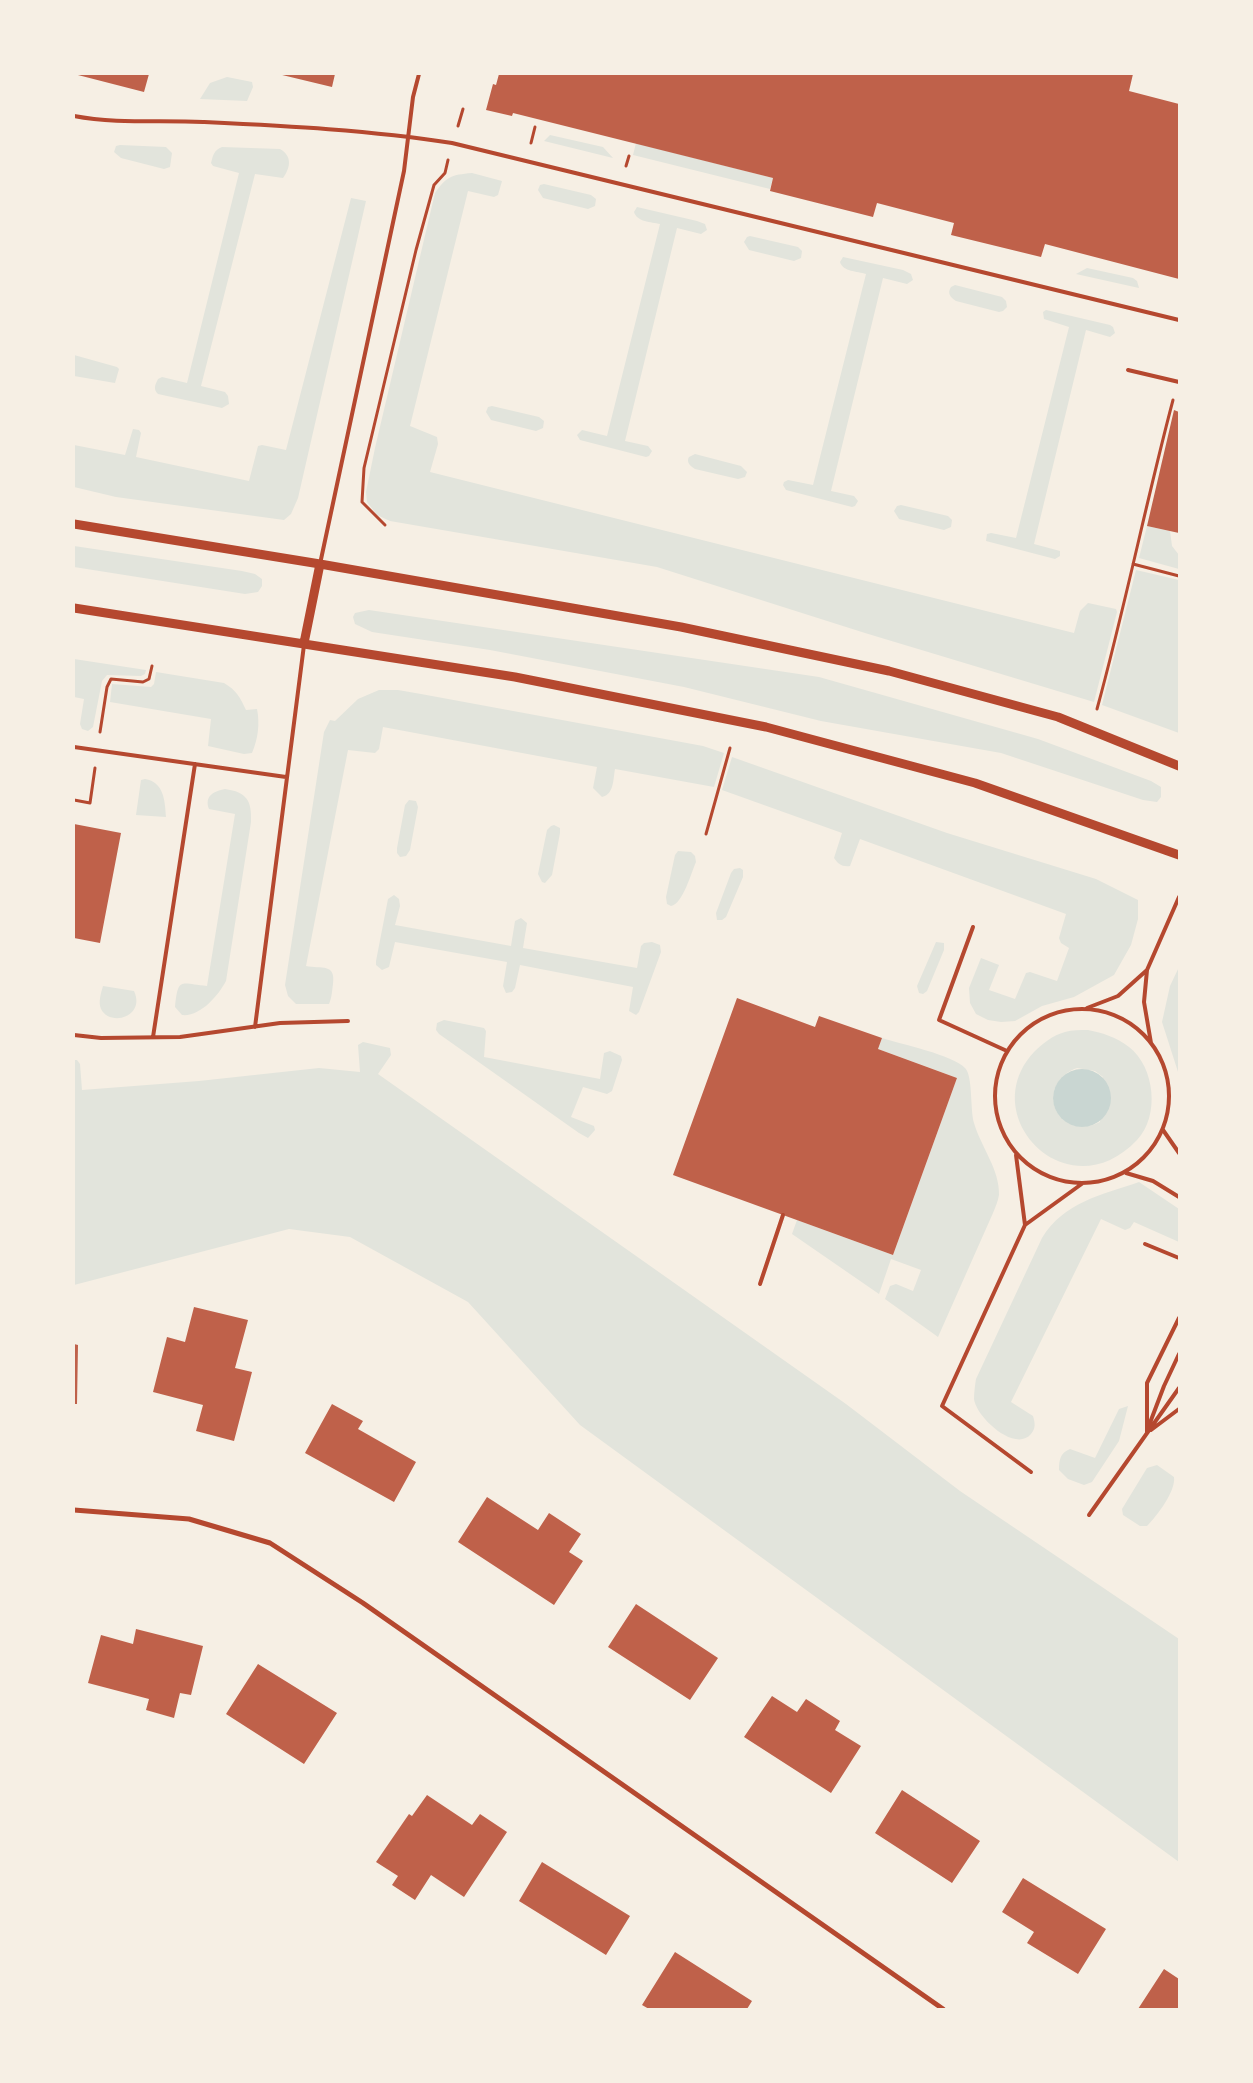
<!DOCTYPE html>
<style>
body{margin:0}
#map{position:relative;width:1253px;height:2083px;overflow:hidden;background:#f6efe4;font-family:Manrope,sans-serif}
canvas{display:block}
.frame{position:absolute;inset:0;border:75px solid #f6efe4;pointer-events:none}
</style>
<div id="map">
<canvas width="1253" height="2083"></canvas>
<div class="frame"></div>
</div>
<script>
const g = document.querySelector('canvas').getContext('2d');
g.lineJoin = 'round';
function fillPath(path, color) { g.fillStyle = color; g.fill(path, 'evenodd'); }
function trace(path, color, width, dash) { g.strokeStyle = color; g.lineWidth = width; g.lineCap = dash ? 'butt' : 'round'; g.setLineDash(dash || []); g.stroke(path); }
const green = new Path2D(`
 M227,77L252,82L253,87L247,101L200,99L210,83Z
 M550,135L603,147L613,158L544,141Z
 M636,143L773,178L770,189L633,155Z
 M120,145L166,147L172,153L170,167L164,169L121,158L114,152L116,146Z
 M222,147L280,149C292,156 291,167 283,178L255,174L201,386L225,392L228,396L229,404L222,408L158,394C153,389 155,385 158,379L162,377L187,383L239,173L213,166L211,163C213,155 214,150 222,147Z
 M472,173L502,181L498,195L494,197L468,191L410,426L437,437L438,444L430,472L1074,633L1080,611L1088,603L1116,609L1117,612L1094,702L865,633L657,567L390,521L377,515L367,502L366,492L375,448L435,193C447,176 451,175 472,173Z
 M544,184L591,195L596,199L595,206L588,209L543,198L538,190L540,185Z
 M351,198L366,201L298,498L291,514L284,520L116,497L74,487V445L125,455L133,429L139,430L141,433L136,457L249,481L258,446L262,445L286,450Z
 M637,207L697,221L705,224L707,230L701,234L677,228L625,441L648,446L652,451L649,456L646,457L580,440L577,435L582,430L607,436L660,224C651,222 637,222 634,212Z
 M750,236L798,247L802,251L801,258L794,261L749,250L744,242L747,237Z
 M843,257L903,270L911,274L913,280L907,284L883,278L831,491L854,496L858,501L855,506L852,507L786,490L783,485L784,482L788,480L813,485L866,274C857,271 843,272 840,262Z
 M1087,268L1133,278L1137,281L1139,288L1076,274Z
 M955,285L1002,297L1006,301L1007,307L1003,311L999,312L956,301C950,297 947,293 951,287Z
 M1046,310L1110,325L1113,327L1115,333L1110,337L1086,330L1034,544L1060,551V556L1055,559L986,541L987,534L991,533L1016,538L1069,327L1044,319L1043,312Z
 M74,355L117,367L119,369L115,383L74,376Z
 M492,406L539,417L544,421L543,428L536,431L491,420L486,412L488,407Z
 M695,454L741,466L747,472L745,477L738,479L695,469C690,466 686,462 689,457Z
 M901,505L948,516L952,520L951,527L944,530L899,519L894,511L897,506Z
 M1147,526L1170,531L1172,546L1179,555V569L1139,558Z
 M74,546L242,571L255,574L262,579V586L258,592L245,594L74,567Z
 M1136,570L1179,580V733L1102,705Z
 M369,610L819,677L1038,739L1151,781L1161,787V797L1157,802L1143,800L1001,753L821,721L684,687L490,650L372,632L355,624L353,617L355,613Z
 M74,659L146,670L145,674L141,676L107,675L102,681L93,727L88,731L82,729L80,724L84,699L74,697Z
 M156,672L224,683C236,690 240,697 246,710L257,709C260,724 258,739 252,753L244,754L208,746L211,719L110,702L112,684L151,687L154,684Z
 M379,690H398L421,694L703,746L724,753L714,787L615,769C613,780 614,794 602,797L593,788L597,767L383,727L379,749L375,753L348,750L306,966C321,969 336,963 333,984C332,991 332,997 329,1004H296L288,996L285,985L324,732L330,720L335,721L358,699Z
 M732,757L947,833L1096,879L1138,900V919L1131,945L1114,975L1074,997L1042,1006L1015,1021L1001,1022L988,1020L976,1014L970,1003L969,988L981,958L999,965L989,990L1015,999L1026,973L1030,972L1057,981L1069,948L1061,943L1059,938L1066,914L860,839L850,866C842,867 838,864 834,858L842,833L722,790Z
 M145,779C164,782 165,801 166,817L136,815L141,780Z
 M225,789C247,792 252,801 251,822L226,981C218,996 200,1017 182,1015L175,1007C178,976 181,984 207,986L235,814L209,809C204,796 214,791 225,789Z
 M409,800L416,801L418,807L410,850L406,856L400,857L397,853V848L405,805Z
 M554,825L560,828V833L552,875L545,883L542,882L538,874L547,830L551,826Z
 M678,851L691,852L695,856L696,862C691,873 683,904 671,906L667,904L666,897L675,855Z
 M740,868L743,870V877L726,917L722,920H717L716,913L731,873L734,869Z
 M394,895L399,899L400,906L395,925L511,946L515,921L521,918L527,923L523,948L637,968L641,946L644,943L652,942L660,945L661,952L639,1012L636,1015L629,1011L633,987L520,965L515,988L512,992L506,993L503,986L507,962L395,942L389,967L382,970L376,965V961L388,899Z
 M936,942L944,943V950L927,991L923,994L919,993L917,986Z
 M1179,967V1075L1162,1022L1170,986Z
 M103,986L134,991C146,1017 110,1027 101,1009C98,1002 101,993 103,986Z
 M444,1020L484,1028L486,1031L484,1057L600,1079L604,1053L610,1051L621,1056L622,1060L612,1091L607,1094L583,1087L571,1117L594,1126L595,1130L588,1138L579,1133L439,1034L436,1030L437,1023Z
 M1088,1030C1103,1033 1116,1037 1129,1047C1155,1067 1160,1116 1137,1140C1068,1213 974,1116 1034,1052C1042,1044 1053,1035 1065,1032C1072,1030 1080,1030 1088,1030ZM1077,1068L1095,1071L1103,1077L1100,1122C1056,1143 1033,1084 1077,1068Z
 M882,1038C901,1044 953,1055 965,1068C973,1076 970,1109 974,1123C981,1147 1000,1170 999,1195C998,1201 995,1208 993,1213L938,1337L885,1299L890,1286L896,1284L913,1291L921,1270L891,1259L879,1294L792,1234L797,1220L893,1255L957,1078L878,1049Z
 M363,1042L390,1048L391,1055L378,1074L846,1404L960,1491L1179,1639V1862L580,1425L468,1302L350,1237L289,1229L74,1285V1060H77L80,1064L82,1090L199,1081L319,1068L360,1072L358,1045Z
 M1139,1182L1179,1209V1242L1134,1222L1130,1228L1125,1230L1101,1219L1011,1402L1033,1416C1035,1423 1036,1428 1031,1434C1015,1453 976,1417 974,1399C974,1393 975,1385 976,1379L1042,1238C1064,1202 1101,1195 1139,1182Z
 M1128,1406L1119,1441L1092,1482L1084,1485L1068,1479L1059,1470C1059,1460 1060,1453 1070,1449L1095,1458L1119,1409Z
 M1157,1465L1174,1477C1176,1491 1157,1516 1147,1526H1140L1123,1515L1122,1509L1147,1468Z`);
const water = new Path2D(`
 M1053 1098a29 29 0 1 1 58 0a29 29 0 1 1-58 0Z`);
const building = new Path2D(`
 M74,74H149L144,92Z
 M278,74H335L332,87Z
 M499,74H1133L1129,91L1179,104V279L1045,244L1041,257L951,235L954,223L877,203L873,217L770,191L773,178L513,113L512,116L486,110L493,84L496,85Z
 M1174,410L1179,412V533L1147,526Z
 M74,824L121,833L100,943L74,938Z
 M737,998L815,1027L819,1016L882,1038L878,1049L957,1078L893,1255L673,1175Z
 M194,1307L248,1320L235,1368L252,1372L234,1441L196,1431L203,1405L153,1392L167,1337L185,1342Z
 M74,1344L78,1345L77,1404H74Z
 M332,1404L363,1421L358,1429L416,1462L394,1502L305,1453Z
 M487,1497L538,1530L549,1513L581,1534L569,1552L583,1561L554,1605L458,1542Z
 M636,1604L718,1658L690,1700L608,1647Z
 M136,1629L203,1646L191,1695L180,1693L174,1718L146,1710L149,1699L88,1683L101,1635L133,1644Z
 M258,1664L337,1713L304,1764L226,1714Z
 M772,1696L797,1712L806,1699L840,1721L835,1730L861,1746L831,1793L744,1737Z
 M902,1790L980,1841L952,1883L875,1833Z
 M427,1795L472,1825L480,1814L507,1832L464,1897L431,1875L415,1900L392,1885L398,1876L376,1862L409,1814L412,1816Z
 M542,1862L630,1916L606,1955L519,1901Z
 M1023,1878L1106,1929L1078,1974L1027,1943L1034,1932L1002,1912Z
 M675,1952L752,2001L747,2009H649L642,2005Z
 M1164,1969L1179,1979V2009H1138Z`);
const path = new Path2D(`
 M458,126L463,109
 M531,143L535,127
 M626,166L629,156
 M385,525L362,502L364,468L416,250L434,185L445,173L448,160
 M1133,564L1179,576
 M1097,709C1125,607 1146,502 1173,400
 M100,732L107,687L111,679L143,682L149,679L152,666
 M74,800L90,803L95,768
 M706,834L730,748`);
const service = new Path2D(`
 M74,116C116,124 160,120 203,122C286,126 370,130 452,143L1179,320
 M1128,370L1179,382
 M320,564L404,171L413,97L419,74
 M74,747L286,777
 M973,927L939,1020L1007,1051
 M1087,1008L1118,996L1147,970
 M995 1096a87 87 0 1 1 174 0a87 87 0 1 1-174 0Z
 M255,1027L304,645
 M74,1035L101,1038L180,1037L280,1023L348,1021
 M153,1037L195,764
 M1151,1043L1144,1002L1147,970L1179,897
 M1163,1130L1179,1153
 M1016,1155L1025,1225
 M1126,1173L1153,1181L1179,1197
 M1145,1244L1179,1258
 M760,1284L783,1215
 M1148,1428L1164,1386L1179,1354
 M1151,1430L1179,1409
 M1147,1433V1383L1179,1318
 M1031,1472L942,1406L1025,1225L1083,1183
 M1089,1515L1179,1388`);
const minor = new Path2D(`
 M74,1510L189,1519L270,1543L363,1603L943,2009`);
const tertiary = new Path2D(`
 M74,524L320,564L681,627L889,671L1058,717L1179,766
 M74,608L515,677L766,727L975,783L1179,855
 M304,643L320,564`);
fillPath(green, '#e2e4dc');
fillPath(water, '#c9d6d2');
fillPath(building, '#bf614a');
trace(path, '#b5482f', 3);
trace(service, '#b5482f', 4);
trace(minor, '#b5482f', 5);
trace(tertiary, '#b5482f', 9);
</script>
